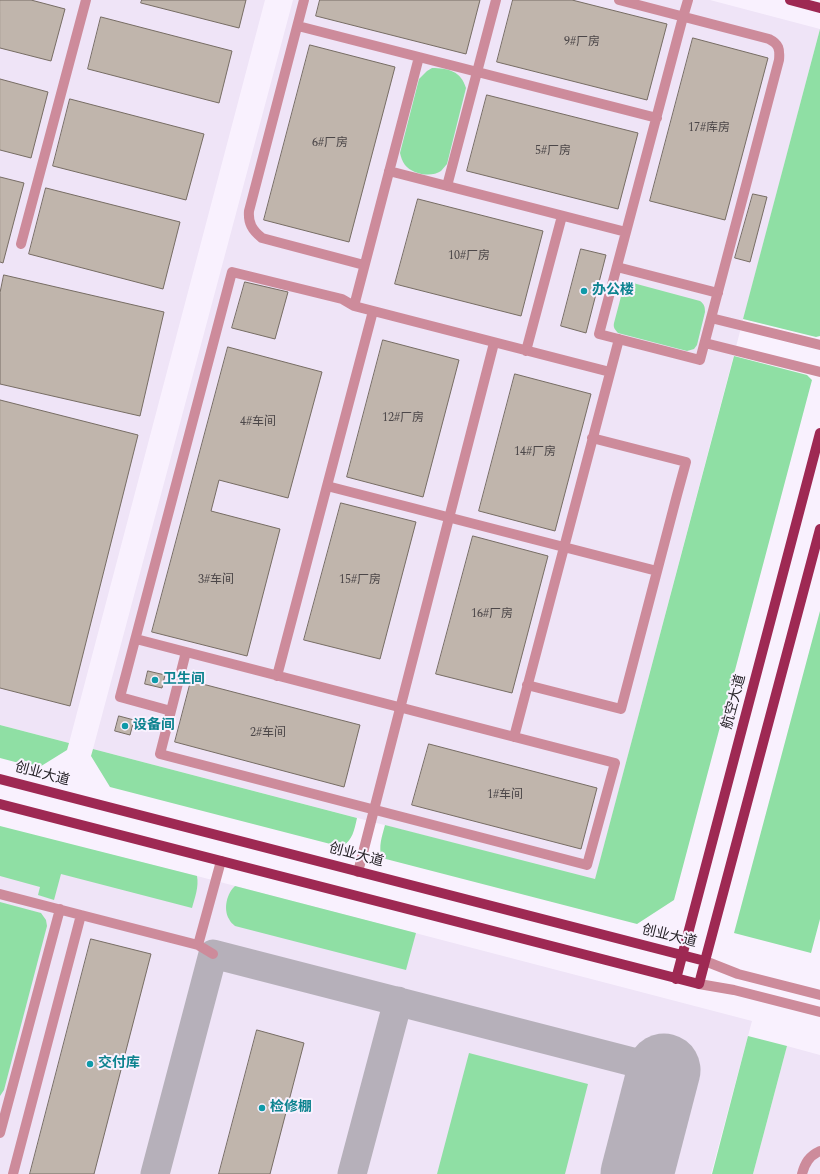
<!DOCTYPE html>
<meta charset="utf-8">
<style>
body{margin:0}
canvas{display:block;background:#f9f1fe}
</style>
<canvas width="820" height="1174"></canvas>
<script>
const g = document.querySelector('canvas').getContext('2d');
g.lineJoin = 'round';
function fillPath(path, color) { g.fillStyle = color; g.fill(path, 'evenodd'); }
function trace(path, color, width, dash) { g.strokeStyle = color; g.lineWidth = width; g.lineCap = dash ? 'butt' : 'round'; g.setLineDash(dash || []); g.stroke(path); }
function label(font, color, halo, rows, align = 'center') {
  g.font = font + ' Spectral,"Noto Sans SC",serif'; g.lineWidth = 4; g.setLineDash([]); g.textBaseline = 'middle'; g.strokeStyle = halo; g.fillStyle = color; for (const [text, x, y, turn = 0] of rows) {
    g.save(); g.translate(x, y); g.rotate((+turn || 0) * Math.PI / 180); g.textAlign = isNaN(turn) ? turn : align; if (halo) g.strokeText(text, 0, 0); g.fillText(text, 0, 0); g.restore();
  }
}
const built = new Path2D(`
 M0,0H265L69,743L0,725Z
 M293,0H710L820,29L595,880L93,749Z
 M93,850L197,876L752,1021L711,1174H0V858Z
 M787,1046L820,1055V1174H753Z`);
const green = new Path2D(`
 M820,29V336L816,337L743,319Z
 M432,68C448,68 461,71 466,88L447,164C445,166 443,169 441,171C431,178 412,174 405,165C402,161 401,157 400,153L419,79L427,71Z
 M633,283L700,301C704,304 705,306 705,312L697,345L694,349L687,351L618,333C615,329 613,328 614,323L623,289L626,286Z
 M734,356L807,375L812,380L674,900L637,924L382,858C378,846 382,837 385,825L595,879Z
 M820,611V919L811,953L734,933Z
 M0,725L69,743L67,750L38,768L0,758Z
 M93,749L357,818C354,831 353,839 342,847L110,787L91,756Z
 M0,826L197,876C199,887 195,897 192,908L61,874L54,900L38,895L40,887L0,876Z
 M235,886L416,933L406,970L235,926C233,924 230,922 229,919C223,909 227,893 235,886Z
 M0,902L41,913L46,920L47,926L4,1090L0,1096Z
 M748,1036L787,1046L753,1174H712Z
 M469,1053L588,1084L565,1174H437Z`);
const taxiway = new Path2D(`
 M155,1174L213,954L664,1070
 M352,1174L398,1001`);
const runway = new Path2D(`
 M637,1174L664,1070`);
const building = new Path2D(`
 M0,0H31L65,9L51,61L0,48Z
 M142,0H246L239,28L141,3Z
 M320,0H480L466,54L316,16Z
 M513,0H572L667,24L647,100L497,62Z
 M101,17L232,51L219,103L88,69Z
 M693,38L768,58L725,220L650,201Z
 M310,45L395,67L349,242L264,220Z
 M0,79L48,92L31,158L0,150Z
 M487,95L638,133L618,209L467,171Z
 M70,99L204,134L186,200L53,166Z
 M0,177L24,183L3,263L0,262Z
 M46,188L180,222L163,289L29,254Z
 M753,194L767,197L750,262L735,258Z
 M418,199L543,231L521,316L395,284Z
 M581,249L606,255L586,333L561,326Z
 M4,275L164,312L140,416L0,384V293Z
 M245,282L288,292L275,339L232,328Z
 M383,340L459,360L423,497L347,477Z
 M228,347L322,372L288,498L219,480L211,511L280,529L247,656L152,632Z
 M515,374L591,394L555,531L479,511Z
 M0,400L138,435L70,706L0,688Z
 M341,503L416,522L380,659L304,640Z
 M473,536L548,556L512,693L436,674Z
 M148,671L165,675L162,688L145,684Z
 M191,681L360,725L344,787L175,742Z
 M119,716L134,720L130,735L115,731Z
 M429,744L597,788L581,849L412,805Z
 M91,939L151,954L94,1174H30Z
 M257,1030L304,1043L270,1174H219Z`);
const minor = new Path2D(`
 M304,0L249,211C248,223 252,230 262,238L364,265
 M619,0L769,39C779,44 780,49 779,60L700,360L599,334C627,228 655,122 683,17L688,0
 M298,26L657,118
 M419,57L354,306L610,372
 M389,171L626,232
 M447,186L496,0
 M21,244L86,0
 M617,267L718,293
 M711,318L820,345
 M705,343L820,372
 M526,351L562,216
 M327,486L657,571
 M136,639C296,680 455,722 615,763L587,865L160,754L186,652
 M277,676L373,311
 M527,685L621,709L677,495L686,462L592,438
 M171,711L120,697L232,272L342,299L354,306
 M514,737L619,339
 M358,872L494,343
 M0,894L81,915
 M213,954L198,945L221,861
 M705,961L738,974L820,995
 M699,984L734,990L820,1012
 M0,1133L60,909
 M13,1174L81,915L198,945
 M802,1174C805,1163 809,1156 820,1151`);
const major = new Path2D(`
 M790,0L820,8
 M0,779L705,961
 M0,804L699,984L705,961L820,529
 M676,979L820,433`);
const markers = [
 [584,291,4,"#0f9aa8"],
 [155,680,4,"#0f9aa8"],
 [125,726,4,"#0f9aa8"],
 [90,1064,4,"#0f9aa8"],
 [262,1108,4,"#0f9aa8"]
];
const numberNames = [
 ["9#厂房",582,43],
 ["17#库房",709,129],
 ["6#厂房",330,144],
 ["5#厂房",553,152],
 ["10#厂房",469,257],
 ["12#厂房",403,419],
 ["4#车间",258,423],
 ["14#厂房",535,453],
 ["3#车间",216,581],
 ["15#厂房",360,581],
 ["16#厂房",492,615],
 ["2#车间",268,734],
 ["1#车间",505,796]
];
const cultureNames = [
 ["办公楼",592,291],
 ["卫生间",163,680],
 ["设备间",133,726],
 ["交付库",98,1064],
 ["检修棚",270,1108]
];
const streetNames = [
 ["航空大道",735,702,-75],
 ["创业大道",42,775,15],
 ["创业大道",356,856,15],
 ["创业大道",669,937,14]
];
fillPath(built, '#efe4f7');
fillPath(green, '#8fdfa4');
trace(taxiway, '#b6b0ba', 29);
trace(runway, '#b6b0ba', 73);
fillPath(building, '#c0b5ac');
trace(building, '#776d64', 1);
trace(minor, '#cd8b9b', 10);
trace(major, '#9e2953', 10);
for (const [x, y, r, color] of markers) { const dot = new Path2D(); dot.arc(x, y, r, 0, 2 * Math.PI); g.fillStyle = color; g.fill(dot); trace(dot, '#f9f1fe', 1.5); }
label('12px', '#4b4648', null, numberNames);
label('bold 14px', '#0d838f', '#f9f1fe', cultureNames, 'left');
label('14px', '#242126', '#f9f1fe', streetNames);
</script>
